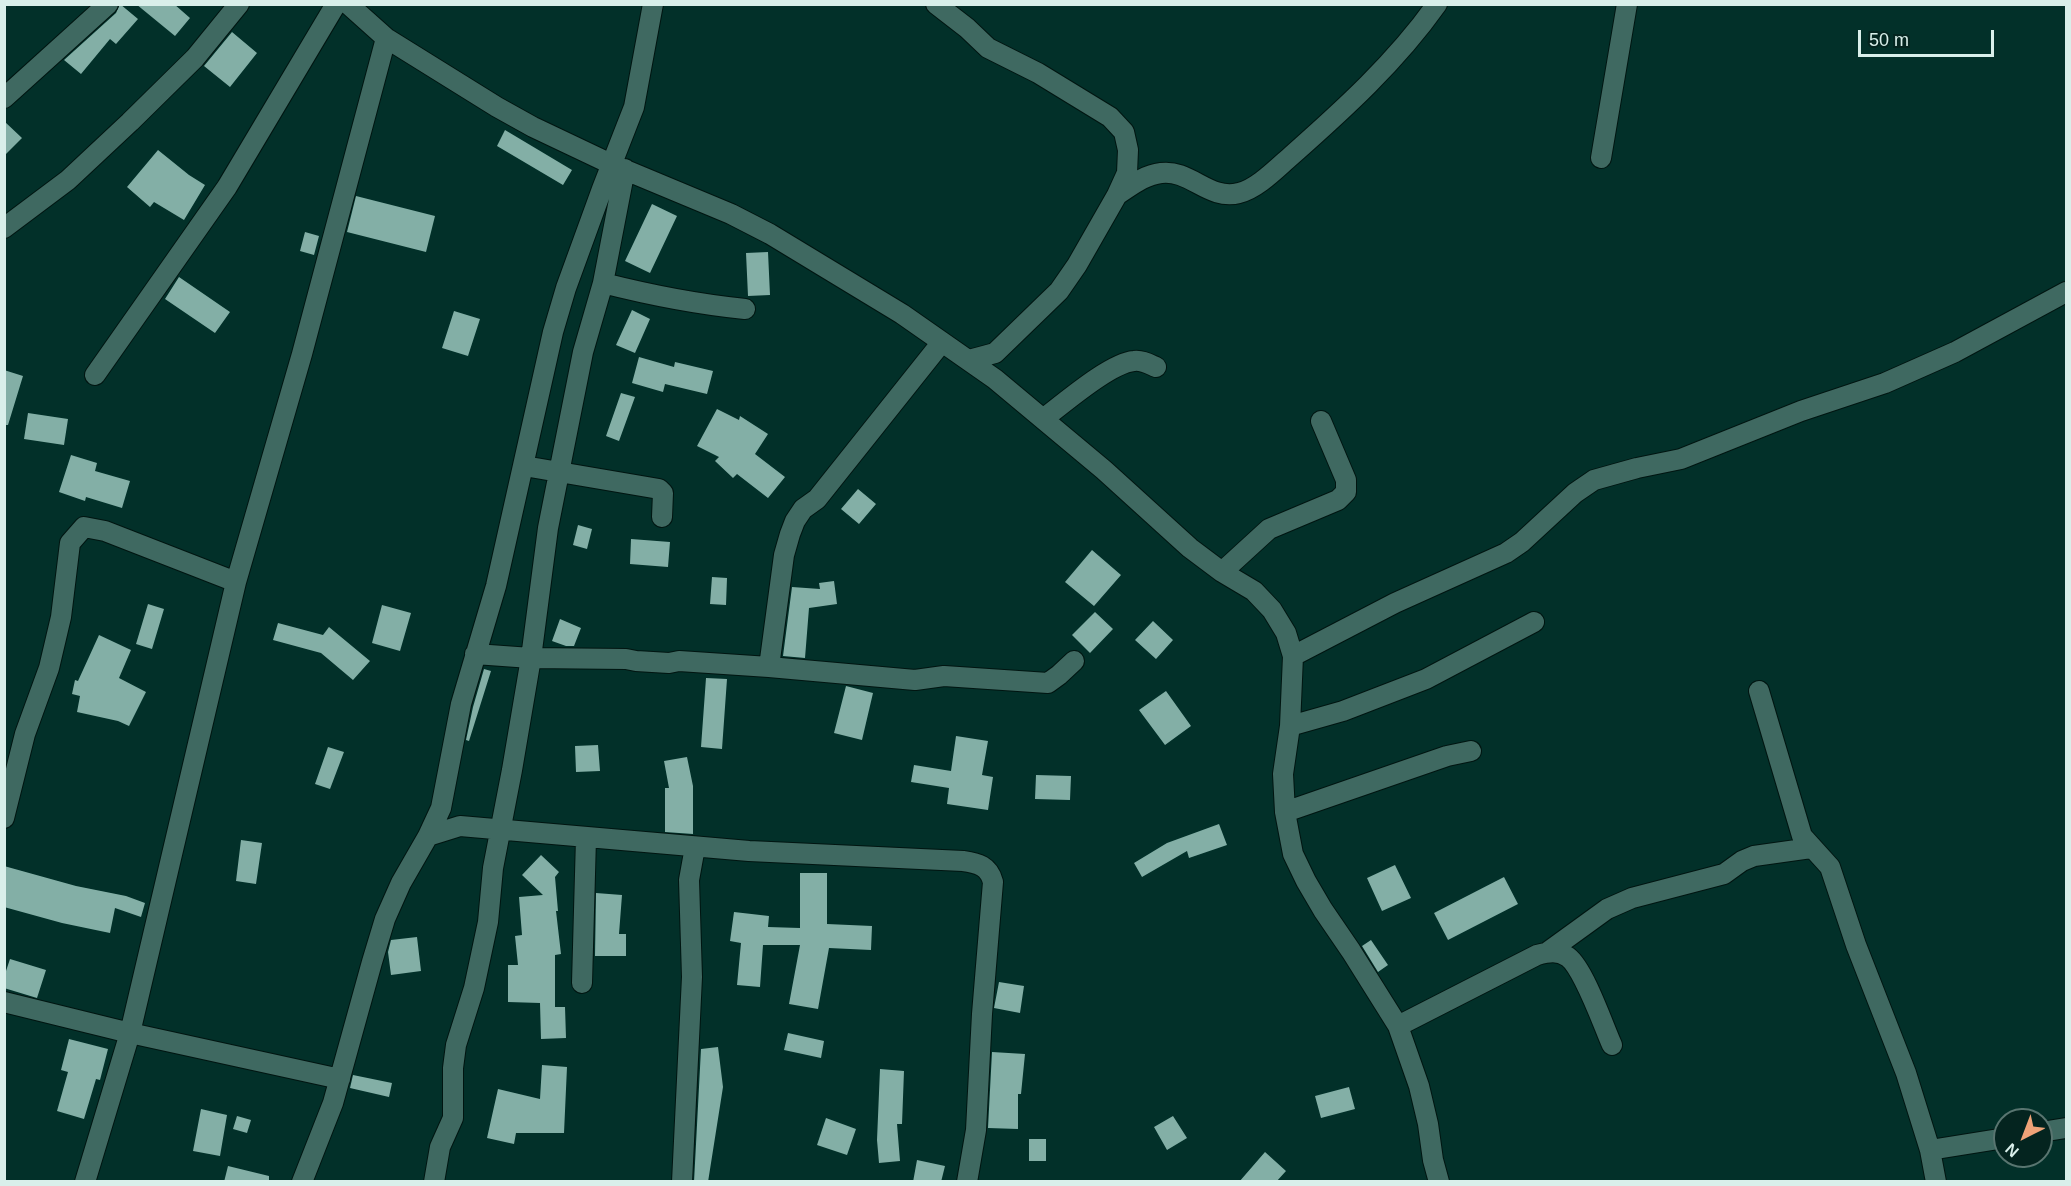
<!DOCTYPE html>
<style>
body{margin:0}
#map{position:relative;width:2071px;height:1186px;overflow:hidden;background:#023029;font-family:Helvetica,sans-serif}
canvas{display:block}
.frame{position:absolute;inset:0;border:6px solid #d9efea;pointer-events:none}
.north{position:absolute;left:1993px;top:1108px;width:60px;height:60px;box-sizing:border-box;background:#04241f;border:2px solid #597570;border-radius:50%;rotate:222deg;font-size:16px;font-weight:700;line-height:24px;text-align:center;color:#d9efea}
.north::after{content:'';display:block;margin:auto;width:21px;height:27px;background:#efa378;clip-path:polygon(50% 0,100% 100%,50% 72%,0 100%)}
.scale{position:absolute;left:1858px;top:30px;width:136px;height:27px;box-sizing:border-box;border:3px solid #d9efea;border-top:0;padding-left:8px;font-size:18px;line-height:21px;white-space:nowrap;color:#d9efea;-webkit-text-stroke:4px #04241f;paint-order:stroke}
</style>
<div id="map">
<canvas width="2071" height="1186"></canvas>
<div class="frame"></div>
<div class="north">N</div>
<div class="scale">50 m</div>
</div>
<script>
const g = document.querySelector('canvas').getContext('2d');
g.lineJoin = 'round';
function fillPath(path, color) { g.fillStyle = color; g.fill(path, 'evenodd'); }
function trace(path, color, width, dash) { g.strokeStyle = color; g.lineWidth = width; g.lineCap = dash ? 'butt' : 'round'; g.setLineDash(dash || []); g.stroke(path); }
const building = new Path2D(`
 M120,4L138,19L116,44L110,39L81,74L64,60L116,13Z
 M136,4H174L190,18L175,36Z
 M232,32L257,53L230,87L204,66Z
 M4,121L22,138L4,156Z
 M505,130L572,170L563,185L497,146Z
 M158,150L189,175L205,185L184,220L154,202L150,207L127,187Z
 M356,196L435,216L426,252L347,232Z
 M652,204L677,216L650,273L625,261Z
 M305,232L319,236L314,255L300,251Z
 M768,252L770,295L748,296L746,253Z
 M179,277L230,312L215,333L165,299Z
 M632,310L650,319L635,353L616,345Z
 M454,311L480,319L468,356L442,348Z
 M639,357L674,367L675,362L713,371L707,394L665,384L663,392L632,383Z
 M4,370L23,376L8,425H4Z
 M621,393L635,397L619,441L606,436Z
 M717,409L739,420L740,416L768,434L755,454L785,477L768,498L737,474L733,478L715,461L719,457L697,446Z
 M28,413L68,419L64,445L24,439Z
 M71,455L97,463L95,471L130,481L122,508L86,497L85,501L59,492Z
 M858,489L876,504L859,524L841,509Z
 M578,525L592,529L587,549L573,545Z
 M631,539L670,542L668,567L630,564Z
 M1092,550L1121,575L1094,606L1065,582Z
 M712,577L727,578L726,605L710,604Z
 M834,581L837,604L809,608L805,658L783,656L792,587L820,589L819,583Z
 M148,604L164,609L152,649L136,644Z
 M382,605L411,613L400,651L372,643Z
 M1095,612L1113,629L1090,653L1072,635Z
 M560,619L581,628L574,646H566L552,641Z
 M1153,621L1173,640L1156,659L1135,640Z
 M278,623L323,635L329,627L370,661L353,680L321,653L273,640Z
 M99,635L131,650L119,678L146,692L129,726L118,721L77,712L80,696L72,694L75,680L78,681Z
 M484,669L491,671L469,741L466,740L473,707Z
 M706,678L727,679L722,749L701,747Z
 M846,686L873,693L862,740L834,733Z
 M1166,691L1191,726L1165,745L1139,710Z
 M956,736L988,741L982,775L993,777L988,810L947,804L949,788L911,782L914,765L951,771Z
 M598,745L600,771L576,772L575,746Z
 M328,747L344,752L330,789L315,784Z
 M687,757L693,786V834L665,832V788H669L664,761Z
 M1036,775L1071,776L1070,800L1035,799Z
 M1219,824L1227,845L1189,858L1187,851L1142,877L1134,863L1167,843Z
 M241,840L262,843L256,884L236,881Z
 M541,855L559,872L555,877L558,911H556L561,954L555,955V1007H565L566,1038L541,1039L540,1003L508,1002V965H518L515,936L522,935L519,897L543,895L522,875Z
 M1395,865L1411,898L1382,911L1367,878Z
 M4,866L76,886L126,896L145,903L141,917L115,908L110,933L62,923L4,907Z
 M800,873H827V924L872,926L871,950L829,948L818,1009L789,1004L800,945H763L760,987L737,985L741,943L730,941L734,912L769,916L768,927L800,928Z
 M1504,877L1518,904L1448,940L1434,913Z
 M596,893L622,895L619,934H626V956H595Z
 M417,937L421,971L391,975L388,952L391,940Z
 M1371,940L1388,965L1378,972L1362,946Z
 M10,959L46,970L37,998L4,988V977Z
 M999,982L1024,986L1020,1013L994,1008Z
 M788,1033L824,1041L821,1058L784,1050Z
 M69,1039L108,1049L100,1080L96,1079L84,1119L57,1111L68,1072L61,1070Z
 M718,1047L723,1087L708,1182H694L701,1049Z
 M992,1052L1025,1054L1021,1094H1018V1129L988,1128Z
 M542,1065L567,1067L564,1133H516L514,1144L487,1138L498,1089L540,1099Z
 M880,1069L904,1071L902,1124H897L900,1161L879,1163L877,1140Z
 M353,1075L392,1083L389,1097L350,1088Z
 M1349,1087L1355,1109L1321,1118L1315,1096Z
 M201,1109L227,1115L220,1156L193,1151Z
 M237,1116L251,1120L247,1133L233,1129Z
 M1173,1116L1187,1138L1167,1150L1154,1127Z
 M826,1118L856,1129L847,1155L817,1145Z
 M1029,1139H1046V1161H1029Z
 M1265,1152L1286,1171L1276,1182H1239Z
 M917,1160L945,1166L941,1182H913Z
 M228,1166L269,1176V1182H224Z`);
const minor = new Path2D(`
 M348,4L386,38L497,107L533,127L611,164L731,214L770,234L902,314L995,379L1104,470L1190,548L1222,572L1254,591L1272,610L1286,633L1293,656L1290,726L1283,774L1285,812L1293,854L1306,881L1323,910L1351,951L1398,1026L1419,1086L1428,1124L1433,1160L1439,1182
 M936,4L967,28L988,48L1038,73L1110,117L1124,132L1128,150L1127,173L1117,195L1077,265L1059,291L995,353L969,360
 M4,98L108,4
 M1601,158L1627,4
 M1117,195C1131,186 1144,175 1161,173C1190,169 1209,201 1239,193C1257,189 1277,168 1291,156C1343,110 1396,62 1437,4
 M4,228L68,180L130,122L195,58L239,4
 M603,283C650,295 696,304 745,309
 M95,375L227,187L336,4
 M1043,419C1063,404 1110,363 1134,361C1142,360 1149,364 1156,367
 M524,466L659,489L663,493L662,517
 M1222,572L1269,529L1338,500L1346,492V480L1321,421
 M475,654L531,658L626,659L636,661L669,663L679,661L769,667L915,680L944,676L1048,683L1059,675L1074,661
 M1293,656L1395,603L1506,553L1522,542L1575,493L1594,480L1637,468L1681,459L1801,411L1885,383L1955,352L2066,292
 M769,667L784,555L790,534L795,521L803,509L817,499L942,342
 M1759,691L1802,836L1830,867L1856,945L1906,1073L1930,1150L1936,1182
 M1290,726L1343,711L1426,679L1534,622
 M1285,812L1447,756L1471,751
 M4,818L25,734L49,668L61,617L70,543L84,527L105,531L236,582
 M428,836L460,826L749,851L963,861C978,863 989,866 993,882L982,1014L976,1130L967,1182
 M1549,951L1607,909L1632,898L1724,874L1742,861L1754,856L1811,848
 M582,983L586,838
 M4,1002L130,1033L340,1079
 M1398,1026L1537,955C1548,952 1558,950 1568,957C1584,969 1603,1025 1612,1045
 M2041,1132L2066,1128
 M1930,1150L2005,1138
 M85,1182L130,1033L236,582L302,354L386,38
 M302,1182L333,1103L372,962L385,919L401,883L428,836L441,808L461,704L496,586L553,332L566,288L602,189L634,107L653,4
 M434,1182L440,1147L453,1118V1068L456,1045L474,988L488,922L493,868L512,770L531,658L548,528L583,352L603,283L625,169
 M682,1182L692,977L689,880L695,847`);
fillPath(building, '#83afa6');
trace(minor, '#011511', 22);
trace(minor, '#3f6961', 20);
</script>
